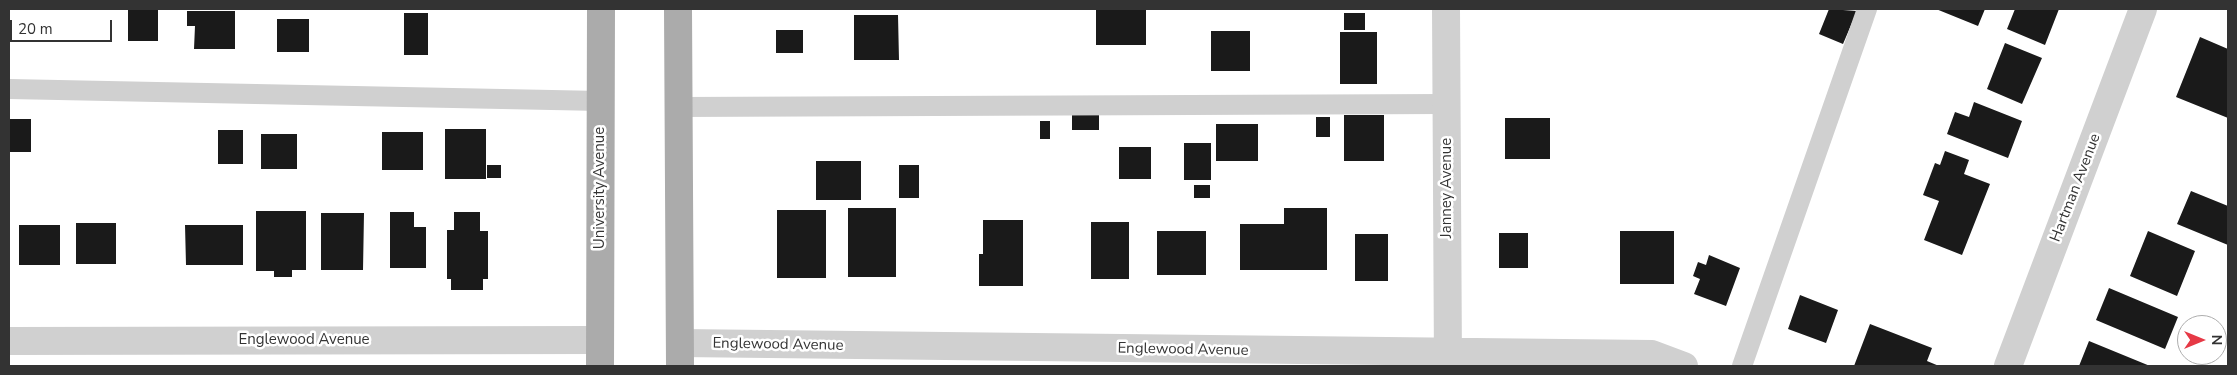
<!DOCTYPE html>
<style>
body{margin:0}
#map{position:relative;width:2237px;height:375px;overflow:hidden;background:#fff;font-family:"Nunito Sans",sans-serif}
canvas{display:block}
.frame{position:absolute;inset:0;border:10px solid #333;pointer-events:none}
.north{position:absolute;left:2177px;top:315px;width:50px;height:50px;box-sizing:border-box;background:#fff;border:1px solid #adadad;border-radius:50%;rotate:90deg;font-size:14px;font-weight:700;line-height:20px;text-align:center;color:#333}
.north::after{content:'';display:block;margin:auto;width:18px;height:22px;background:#e63946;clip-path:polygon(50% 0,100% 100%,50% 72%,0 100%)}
.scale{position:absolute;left:10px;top:20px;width:102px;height:22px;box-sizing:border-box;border:2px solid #333;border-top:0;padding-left:6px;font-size:15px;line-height:18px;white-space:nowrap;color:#333;-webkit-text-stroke:4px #fff;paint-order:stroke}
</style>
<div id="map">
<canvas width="2237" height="375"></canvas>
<div class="frame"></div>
<div class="north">N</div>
<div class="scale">20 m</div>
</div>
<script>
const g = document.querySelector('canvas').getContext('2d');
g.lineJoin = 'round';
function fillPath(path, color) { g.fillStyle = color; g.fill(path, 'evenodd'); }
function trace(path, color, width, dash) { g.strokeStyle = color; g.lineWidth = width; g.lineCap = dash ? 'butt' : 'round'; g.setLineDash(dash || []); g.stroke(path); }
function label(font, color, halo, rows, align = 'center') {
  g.font = font + ' "Nunito Sans",sans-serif'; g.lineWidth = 5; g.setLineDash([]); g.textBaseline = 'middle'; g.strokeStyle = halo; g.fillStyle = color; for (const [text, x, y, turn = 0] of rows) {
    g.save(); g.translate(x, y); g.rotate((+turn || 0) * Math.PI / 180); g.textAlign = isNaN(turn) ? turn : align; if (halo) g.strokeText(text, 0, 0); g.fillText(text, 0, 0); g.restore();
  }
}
const building = new Path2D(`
 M128,9H158V41H128Z
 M1096,9H1146V45H1096Z
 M1829,9L1857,11L1843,44L1819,34Z
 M1936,9H1985L1978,26Z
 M2015,9H2059L2045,45L2007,29Z
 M187,11H235V49H194L195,26H187Z
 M404,13H428V55H404Z
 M1344,13H1365V30H1344Z
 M854,15H898L899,60H854Z
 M277,19H309V52H277Z
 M776,30H803V53H776Z
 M1211,31H1250V71H1211Z
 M1340,32H1377V84H1340Z
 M2200,37L2228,49V118L2176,97Z
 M2005,43L2042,58L2022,104L1987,89Z
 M1974,102L2022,121L2008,158L1947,134L1955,112L1969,117Z
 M1072,111H1099V130H1072Z
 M1344,115H1384V161H1344Z
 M1316,117H1330V137H1316Z
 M1505,118H1550V159H1505Z
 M10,119H31V152H10Z
 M1040,121H1050V139H1040Z
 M1216,124H1258V161H1216Z
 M445,129H486V179H445Z
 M218,130H243V164H218Z
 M382,132H423V170H382Z
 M261,134H297V169H261Z
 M1184,143H1211V180H1184Z
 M1119,147H1151V179H1119Z
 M1945,151L1969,160L1964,174L1990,184L1962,255L1924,240L1939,201L1923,195L1935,163L1940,165Z
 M816,161H861V200H816Z
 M487,165H501V178H487Z
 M899,165H919V198H899Z
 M1194,185H1210V198H1194Z
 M2191,191L2228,206V245L2177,224Z
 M848,208H896V277H848Z
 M1284,208H1327V270H1240V224H1284Z
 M777,210H826V278H777Z
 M256,211H306V270H292V277H274V271H256Z
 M390,212H414V227H426V268H390Z
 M454,212H480V231H488V279H483V290H451V279H447V230H454Z
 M321,213H364L363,270H321Z
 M983,220H1023V286H979V254H983Z
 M1091,222H1129V279H1091Z
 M76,223H116V264H76Z
 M19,225H60V265H19Z
 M185,225H243V265H186Z
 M1157,231H1206V275H1157Z
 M1620,231H1674V284H1620Z
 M2148,231L2195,251L2177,296L2130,276Z
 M1499,233H1528V268H1499Z
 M1355,234H1388V281H1355Z
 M1709,255L1740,268L1726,306L1694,294L1700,279L1693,276L1698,262L1706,265Z
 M2109,288L2178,317L2165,349L2096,320Z
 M1800,295L1838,310L1826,343L1788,329Z
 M1870,324L1932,348L1927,361L1939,366H1854Z
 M2089,341L2150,366H2079Z`);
const lane = new Path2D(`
 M9,89L601,101
 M679,107L1446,104
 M1742,366L1867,9`);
const street = new Path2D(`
 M1446,9L1448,366
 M9,341L600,340
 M680,343L1652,354L1684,366
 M2008,366L2143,9`);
const primary = new Path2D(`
 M678,9L680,366
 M600,366L601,9`);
const streetNames = [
 ["University Avenue",600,188,-90],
 ["Janney Avenue",1447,188,-90],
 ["Hartman Avenue",2076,188,-69],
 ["Englewood Avenue",304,340],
 ["Englewood Avenue",778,345,1],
 ["Englewood Avenue",1183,350,1]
];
fillPath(building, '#1a1a1a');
trace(lane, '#d0d0d0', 20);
trace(street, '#d0d0d0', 28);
trace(primary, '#ababab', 28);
label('15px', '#333', '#fff', streetNames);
</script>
